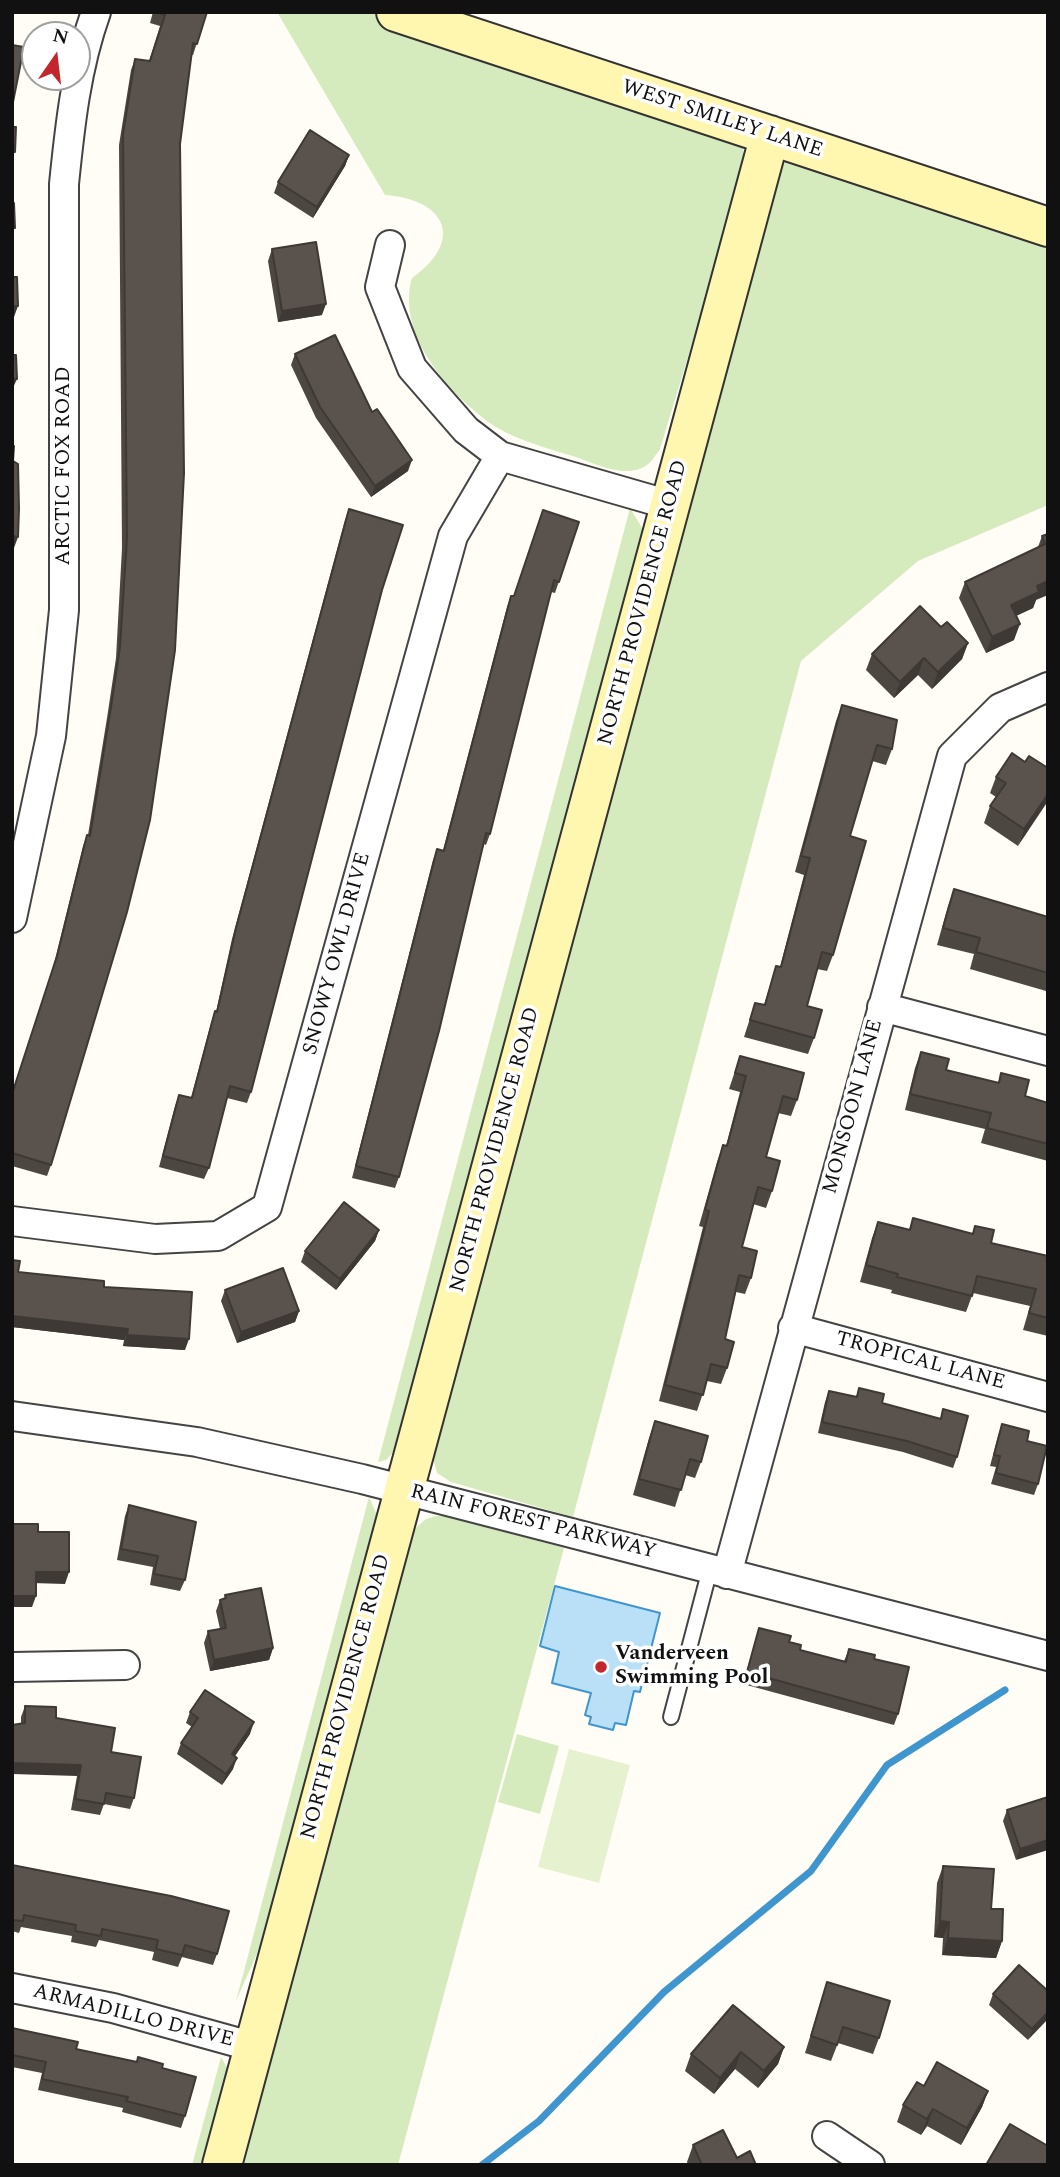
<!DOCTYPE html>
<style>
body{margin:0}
#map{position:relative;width:1060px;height:2177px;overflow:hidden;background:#fffdf5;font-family:Spectral,serif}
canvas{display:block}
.frame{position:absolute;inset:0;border:14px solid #111;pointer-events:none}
.north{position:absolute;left:21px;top:21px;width:70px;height:70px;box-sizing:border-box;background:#fff;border:2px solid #a0a0a0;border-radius:50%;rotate:14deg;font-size:19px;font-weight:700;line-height:28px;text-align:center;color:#111}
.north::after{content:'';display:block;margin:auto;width:24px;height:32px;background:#c4262e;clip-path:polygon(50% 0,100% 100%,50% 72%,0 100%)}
</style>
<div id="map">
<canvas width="1060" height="2177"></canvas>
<div class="frame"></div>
<div class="north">N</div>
</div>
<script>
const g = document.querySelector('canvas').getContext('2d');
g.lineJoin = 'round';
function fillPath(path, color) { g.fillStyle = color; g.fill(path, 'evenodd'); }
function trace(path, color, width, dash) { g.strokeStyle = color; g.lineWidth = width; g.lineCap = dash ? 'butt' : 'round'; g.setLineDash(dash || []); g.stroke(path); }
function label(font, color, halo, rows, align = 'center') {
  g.font = font + ' Spectral,serif'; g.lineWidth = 7; g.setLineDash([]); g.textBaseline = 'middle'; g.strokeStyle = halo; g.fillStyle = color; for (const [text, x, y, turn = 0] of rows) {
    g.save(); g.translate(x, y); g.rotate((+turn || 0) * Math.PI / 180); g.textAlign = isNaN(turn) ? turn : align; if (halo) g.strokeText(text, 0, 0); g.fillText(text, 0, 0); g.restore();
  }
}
const green = new Path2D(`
 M277,12H368L732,135L743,147L745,169L660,449C655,456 651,464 642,468C621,477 596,464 576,457C550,449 519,441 496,427C452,398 395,335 412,278C466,240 445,199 385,195Z
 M788,161L1048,243V505L918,561L801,661L573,1517L451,1482L437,1473L432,1454L780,166Z
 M630,508L642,528L643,539L397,1448L386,1460L378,1462Z
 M369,1497L379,1520L274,1915L236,2001Z
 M436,1516H450L564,1548L398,2165H239L411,1532L426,1519Z
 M517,1734L559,1746L540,1814L498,1802Z
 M221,2057L228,2069L210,2165H192Z`);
const pitch = new Path2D(`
 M569,1749L630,1765L599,1883L538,1867Z`);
const water = new Path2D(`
 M555,1586L660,1613L640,1692L634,1691L626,1725L615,1723L613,1730L589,1724L591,1717L585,1715L591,1693L552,1683L559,1652L540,1646Z`);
const stream = new Path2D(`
 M482,2165L539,2121L664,1992L811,1871L887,1765L1005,1690`);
const lane = new Path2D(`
 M671,1717L710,1569`);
const street = new Path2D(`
 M390,245L380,287L412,368L466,430L500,456L670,505
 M12,918L51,736L64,610V184C70,125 76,68 96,12
 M882,1007L1048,1051
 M12,1221L155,1239L218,1236L267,1207L453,536L500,456
 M793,1328L1048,1397
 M12,1416L197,1442L362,1479L1048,1656
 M727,1574L952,756L1000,708L1048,687
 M12,1667L125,1665
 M12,1988L113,2008L254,2047
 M827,2136L870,2165`);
const secondary = new Path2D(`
 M396,12L1048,227
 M222,2165L770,135`);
const wall = new Path2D(`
 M153,12H207L193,55H191L180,144L184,473L51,1165L47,1176L12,1166V1093L53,968L83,846L87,835H88L107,718L116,658L122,548L119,145L131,70L135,59L149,61L160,26L150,23Z
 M349,155L345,166L313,218L274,193L278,182Z
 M272,249L322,315L278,322L268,261Z
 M295,354L372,412L408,471L371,497L316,418L291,365Z
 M349,509L382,590L251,1092L247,1103L227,1098L209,1168L204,1179L159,1167L175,1106L179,1095L191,1098L211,1023L215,1011L216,1012L232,939L345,520Z
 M579,522L555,593L551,592L490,834L486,845L484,844L399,1177L395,1188L352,1178L433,860L437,849L443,850L507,607L511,596H513Z
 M1048,534L1036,600L1033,608L1016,616L1014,640L986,653L959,598L965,582L1038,547L1042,536Z
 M941,627L968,643L962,659L932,689L918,675L894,698L866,670L872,654Z
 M842,705L892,749L886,765L872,761L850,836L833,955L827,971L817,969L807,1006L814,1038L808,1054L744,1037L755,1003L764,1005L776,966L780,967L804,875L795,872L836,721Z
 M1025,762L1048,768L1018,846L984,823L990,806L996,797L990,793L996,777Z
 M954,889L1048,917V987L1046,991L970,969L974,954L937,945L948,906Z
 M921,1052L946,1070L998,1083L1001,1073L1025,1096L1048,1103V1161L981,1143L985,1129L905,1110L915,1068Z
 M740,1056L797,1100L791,1116L778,1113L766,1157L772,1191L766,1208L753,1204L742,1247L751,1278L745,1294L736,1292L725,1339L727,1368L721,1384L707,1381L697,1411L659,1401L703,1227L699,1226L717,1162L723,1145L726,1146L740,1092L729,1089Z
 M913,1218L972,1234L975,1226L991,1243L1048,1256V1336L1023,1330L1030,1306L973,1293L966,1312L891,1293L892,1290L860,1282L872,1238L878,1222L909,1230Z
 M379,1230L375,1241L336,1290L301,1262L305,1251Z
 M12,1260L18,1272L104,1287L185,1350L123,1346L124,1340L12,1327Z
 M225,1290L299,1311L295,1322L237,1343L221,1301Z
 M859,1388L882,1403L940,1419L943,1409L957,1457L953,1468L903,1452L818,1433L825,1402L829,1391L856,1397Z
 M655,1421L701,1462L695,1478L685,1475L675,1507L633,1495L649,1438Z
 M1002,1424L1027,1441L1038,1484L1034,1495L991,1484L996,1467L990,1466L998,1436Z
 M129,1505L185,1580L180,1591L150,1585L153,1567L117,1560L125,1516Z
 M225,1595L273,1648L269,1660L210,1671L204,1643L208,1631L220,1629L216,1611L220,1600L224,1599Z
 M759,1628L789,1642L800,1650L844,1661L849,1649L874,1659L898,1714L894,1725L743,1684Z
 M25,1706L56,1718L111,1752L134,1798L130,1809L104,1804L100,1815L71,1810L77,1776L21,1723V1717Z
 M190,1712L250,1734L235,1756L233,1769L222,1785L177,1754L181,1743L192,1727L186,1723Z
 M1048,1797L1016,1860L1003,1821L1007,1810Z
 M12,1865L217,1954L213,1965L182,1957L178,1967L152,1960L154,1952L99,1940L96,1947L71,1942L72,1936L21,1927L19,1933L12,1931Z
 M943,1866L1002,1941L996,1958L942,1955L943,1938L934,1937L937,1883Z
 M827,1982L879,2038L873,2054L838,2043L831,2061L805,2053Z
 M1048,1991L1028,2040L989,2005L993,1994Z
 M12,2028L76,2049L162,2068L185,2116L181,2128L122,2112L123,2108L38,2090L42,2073L12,2067Z
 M784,2047L778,2064L758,2088L735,2069L714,2094L685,2071L691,2054Z
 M924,2086L988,2091L982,2107L961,2145L927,2126L921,2135L897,2122L903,2105Z
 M693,2145L737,2158L756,2165H688L687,2162Z`);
const shadedWall = new Path2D(`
 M349,155L345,166L313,218L317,207Z
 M326,304L322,315L278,322L282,311Z
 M12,306H18L14,317H12Z
 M12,379H17L12,390Z
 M412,460L408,471L371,497L375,486Z
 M13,536L18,537L14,548H12Z
 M1048,581V595L1036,600L1033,608L1005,621L1011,605L1037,586Z
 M1020,624L1014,640L986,653L992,637Z
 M968,643L962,659L932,689L938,672Z
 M924,658L918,675L894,698L900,682Z
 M1048,794V801L1018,846L1024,829Z
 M379,1230L375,1241L336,1290L340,1279Z
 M299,1311L295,1322L237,1343L241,1332Z
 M12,1316L128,1329L124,1340L12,1327Z
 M127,1335L189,1339L185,1350L123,1346Z
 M36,1572H69L65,1584L32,1583Z
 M12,1596H36L32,1607H12Z
 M273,1648L269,1660L210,1671L214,1660Z
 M254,1722L250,1734L228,1766L232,1754Z
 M237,1758L233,1769L222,1785L226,1774Z
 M12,1763L81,1765L77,1776L12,1774Z
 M1048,1840V1850L1016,1860L1020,1849Z
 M940,1921L949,1922L943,1938L934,1937Z
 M948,1938L1002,1941L996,1958L942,1955Z
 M1048,2012V2019L1028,2040L1032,2029Z
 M784,2047L778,2064L758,2088L764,2071Z
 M741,2052L735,2069L714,2094L720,2078Z
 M988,2091L982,2107L961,2145L967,2128Z
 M933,2109L927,2126L921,2135L927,2119Z`);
const building = new Path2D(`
 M157,12H207L197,44L193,43L180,144L184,473L175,650L150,820L127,912L51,1165L12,1153V1094L57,956L87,835L90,836L111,707L120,647L127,537L123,134L135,59L150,61L165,15Z
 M12,45L24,47L12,107Z
 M12,127H16L15,152H12Z
 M310,130L349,155L317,207L278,182Z
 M12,203H14L15,228H12Z
 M316,242L326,304L282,311L272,249Z
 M12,277H17L18,306H12Z
 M335,335L372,412L377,409L412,460L375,486L320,407L295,354Z
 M12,355H16L17,379H12Z
 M12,446H14L13,461L18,464L19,509L18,537L13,536V544Z
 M349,509L403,525L382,590L251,1092L230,1086L209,1168L163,1156L179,1095L192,1098L215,1011L217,1012L236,928Z
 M543,510L579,522L559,582L554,580L490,834L486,833L439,1031L399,1177L356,1166L437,849L444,851L511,596H514Z
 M1048,534V581L1037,586L1039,592L1011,605L1020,624L992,637L965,582L1045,544L1042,536Z
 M920,606L941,627L947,622L968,643L938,672L924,658L900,682L872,654Z
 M842,705L897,720L892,749L877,745L850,836L866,841L833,955L822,952L807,1006L822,1010L814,1038L750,1020L755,1003L765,1005L776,966L781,967L810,858L801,856Z
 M1012,753L1025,762L1029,756L1048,768V794L1024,829L990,806L1006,783L996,777Z
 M954,889L1048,917V973L976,952L980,938L943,928Z
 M921,1052L949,1059L946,1070L999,1083L1001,1073L1029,1080L1025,1096L1048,1103V1144L987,1128L991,1113L910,1094Z
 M740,1056L804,1073L797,1100L783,1096L766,1157L780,1161L772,1191L758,1187L742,1247L757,1251L751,1278L739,1275L725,1339L734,1342L727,1368L711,1364L703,1395L665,1385L709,1211L705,1210L723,1145L727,1146L746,1076L735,1073Z
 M344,1202L379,1230L340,1279L305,1251Z
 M913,1218L973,1234L975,1226L994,1230L991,1243L1048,1256V1318L1029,1313L1036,1289L977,1276L972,1296L897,1277L898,1274L866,1265L878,1222L910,1230Z
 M12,1260L20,1261L18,1272L104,1281V1287L192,1292L189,1339L127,1335L128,1329L12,1316Z
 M283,1268L299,1311L241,1332L225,1290Z
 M859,1388L884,1394L882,1403L941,1419L943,1409L968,1416L957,1457L907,1441L822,1422L829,1391L857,1397Z
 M655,1421L708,1436L701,1462L690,1459L681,1490L639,1479Z
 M1002,1424L1029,1431L1027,1441L1047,1446L1038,1484L996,1473L1000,1456L994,1455Z
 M129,1505L196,1522L185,1580L154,1574L158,1556L121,1549Z
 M12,1524H38V1532H69V1572H36V1596H12Z
 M261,1588L273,1648L214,1660L208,1631L226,1628L220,1600L226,1598L225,1595Z
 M759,1628L791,1636L789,1642L801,1645L800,1650L846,1662L849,1649L875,1655L874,1659L909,1667L898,1714L747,1672Z
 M205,1690L254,1722L232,1754L237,1758L226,1774L181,1743L198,1718L190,1712Z
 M25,1706L56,1707V1718L115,1728L111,1752L141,1757L134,1798L106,1793L104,1804L75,1799L81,1765L12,1763V1725L25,1723Z
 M1048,1797V1840L1020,1849L1007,1810Z
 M12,1865L171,1896L229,1911L217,1954L185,1945L182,1955L156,1949L158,1940L102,1929L101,1936L75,1931L76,1925L24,1915L23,1921L12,1920Z
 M943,1866L994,1869L991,1909H1003L1002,1941L948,1938L949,1922L940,1921Z
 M1019,1965L1048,1991V2012L1032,2029L993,1994Z
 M827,1982L890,2001L879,2038L843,2027L837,2045L811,2036Z
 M733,2005L784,2047L764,2071L741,2052L720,2078L691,2054Z
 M12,2028L78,2042L76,2049L137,2062L138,2057L163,2064L162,2068L196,2077L185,2116L126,2101L128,2097L42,2079L46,2062L12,2055Z
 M937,2062L988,2091L967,2128L933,2109L927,2119L903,2105L917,2082L924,2086Z
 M1010,2124L1048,2146V2165H986Z
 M723,2130L737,2158L750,2151L756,2165H702L693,2145Z`);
const markers = [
 [601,1667,7,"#c4262e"]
];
const streetNames = [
 ["WEST SMILEY LANE",722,120,18],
 ["ARCTIC FOX ROAD",65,466,-90],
 ["NORTH PROVIDENCE ROAD",644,603,-75],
 ["SNOWY OWL DRIVE",338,954,-75],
 ["MONSOON LANE",854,1107,-75],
 ["NORTH PROVIDENCE ROAD",496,1150,-75],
 ["TROPICAL LANE",920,1362,15],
 ["RAIN FOREST PARKWAY",533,1523,14],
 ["NORTH PROVIDENCE ROAD",347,1697,-75],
 ["ARMADILLO DRIVE",133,2017,14]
];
const poiNames = [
 ["Vanderveen",615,1655],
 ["Swimming Pool",615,1679]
];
fillPath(green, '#d5ebbd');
fillPath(pitch, '#e6f2cf');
fillPath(water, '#b9e0f7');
trace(water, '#3f96cf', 2);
trace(stream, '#3f96cf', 7);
trace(lane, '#444', 18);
trace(street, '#444', 32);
trace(secondary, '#333', 42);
trace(lane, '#fff', 14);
trace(street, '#fff', 28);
trace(secondary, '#fff6b0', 38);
fillPath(wall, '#4d4742');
fillPath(shadedWall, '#3f3936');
fillPath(building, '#5a524d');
trace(building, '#3f3936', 2);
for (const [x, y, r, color] of markers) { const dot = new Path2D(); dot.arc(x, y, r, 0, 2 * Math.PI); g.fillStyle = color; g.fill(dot); trace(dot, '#fff', 2.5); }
label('21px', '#111', '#fff', streetNames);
label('bold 21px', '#111', '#fff', poiNames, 'left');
</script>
